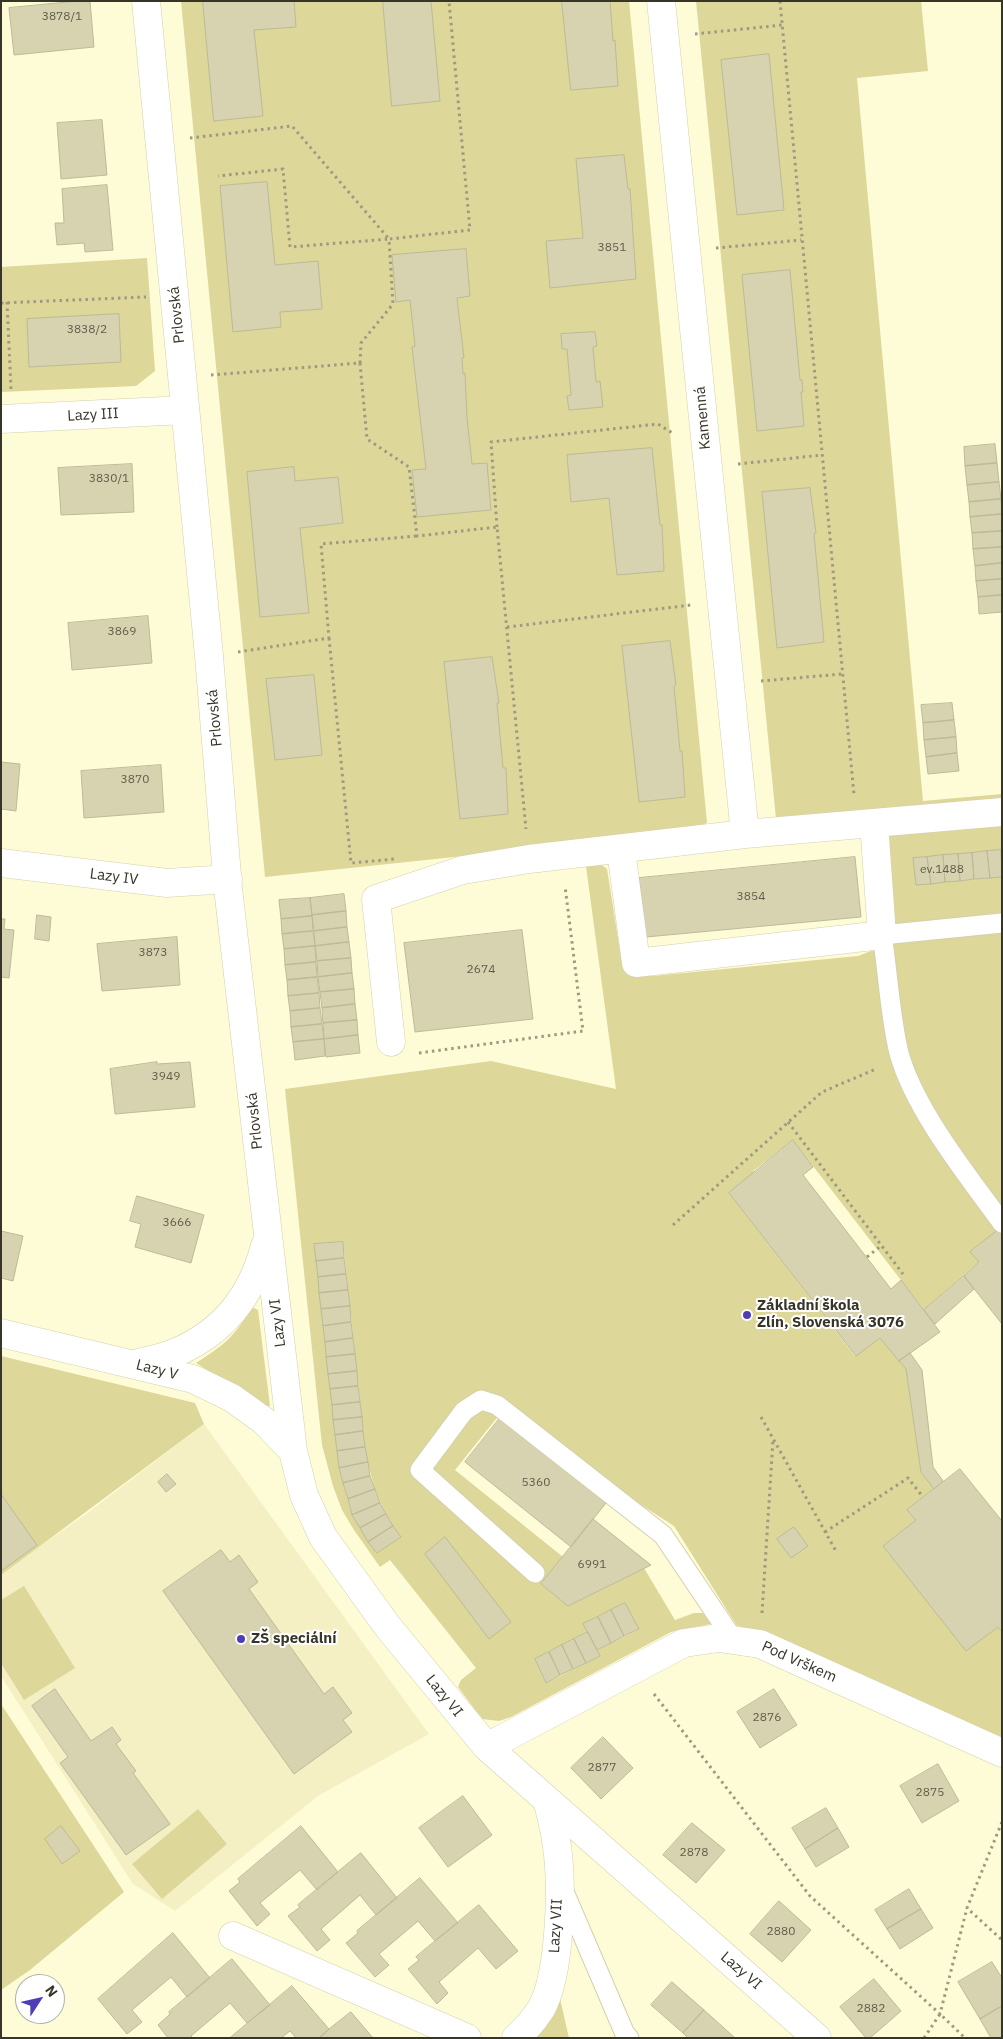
<!DOCTYPE html>
<meta charset="utf-8">
<style>
body{margin:0}
#map{position:relative;width:1003px;height:2039px;overflow:hidden;background:#fefbd7;font-family:"IBM Plex Sans",sans-serif}
canvas{display:block}
.frame{position:absolute;inset:0;border:2px solid #373527;pointer-events:none}
.north{position:absolute;left:15px;top:1974px;width:50px;height:50px;box-sizing:border-box;background:#fff;border:1px solid #afaea9;border-radius:50%;rotate:55deg;font-size:14px;font-weight:700;line-height:20px;text-align:center;color:#373527}
.north::after{content:'';display:block;margin:auto;width:18px;height:22px;background:#4e3db4;clip-path:polygon(50% 0,100% 100%,50% 72%,0 100%)}
</style>
<div id="map">
<canvas width="1003" height="2039"></canvas>
<div class="frame"></div>
<div class="north">N</div>
</div>
<script>
const g = document.querySelector('canvas').getContext('2d');
g.lineJoin = 'round';
function fillPath(path, color) { g.fillStyle = color; g.fill(path, 'evenodd'); }
function trace(path, color, width, dash) { g.strokeStyle = color; g.lineWidth = width; g.lineCap = dash ? 'butt' : 'round'; g.setLineDash(dash || []); g.stroke(path); }
function label(font, color, halo, rows, align = 'center') {
  g.font = font + ' "IBM Plex Sans",sans-serif'; g.lineWidth = 4; g.setLineDash([]); g.textBaseline = 'middle'; g.strokeStyle = halo; g.fillStyle = color; for (const [text, x, y, turn = 0] of rows) {
    g.save(); g.translate(x, y); g.rotate((+turn || 0) * Math.PI / 180); g.textAlign = isNaN(turn) ? turn : align; if (halo) g.strokeText(text, 0, 0); g.fillText(text, 0, 0); g.restore();
  }
}
const built = new Path2D(`
 M204,1424L429,1734L318,1796L175,1911L133,1884L1,1676V1573L85,1515Z`);
const green = new Path2D(`
 M181,1H629L707,823L681,833L265,877Z
 M696,1H921L928,71L857,78L923,801L1002,794V1228L971,1251L979,1262L924,1310L793,1140L753,1171L755,1173L729,1193L855,1356L880,1338L906,1369L921,1472L934,1489L907,1510L916,1520L883,1546L966,1650L998,1627L1002,1632V1739L766,1632L737,1626L674,1526L500,1414L455,1470L563,1557L541,1584L568,1606L644,1568L675,1620L694,1613H703L711,1624L671,1632L511,1717L499,1721L482,1719L458,1687L461,1680L476,1668L390,1560L380,1567L354,1530L342,1510L333,1486L322,1445L285,1089L491,1061L616,1089L585,859L598,862L607,869L621,957C629,968 641,975 653,976L858,956L876,949L878,838L776,819ZM343,1242L365,1447C371,1481 380,1509 401,1537L377,1553L352,1515L339,1468L315,1244ZM625,1603L638,1630L597,1650L600,1656L546,1683L535,1659L588,1632L584,1624Z
 M147,258L155,371L136,386L1,392V267Z
 M254,1308L258,1310L270,1406H264L196,1363C224,1345 233,1338 251,1309Z
 M1,1356L195,1403L204,1424L1,1575Z
 M24,1586L75,1668L24,1700L1,1663V1600Z
 M1,1704L124,1892L30,1970L1,1990Z
 M198,1809L227,1844L162,1899L132,1864Z
 M558,1990L569,2038H529Z`);
const building = new Path2D(`
 M78,1H90L94,47L14,55L9,8Z
 M203,1H294L296,27L254,30L263,116L214,121Z
 M383,1H431L440,101L392,106Z
 M562,1H610L613,41L615,40L618,86L571,90Z
 M769,54L784,210L737,215L721,60Z
 M102,120L107,175L61,179L57,123Z
 M624,155L628,189H630L636,279L550,288L546,241L583,238L576,159Z
 M267,182L275,265L318,261L322,309L280,312L281,327L233,332L220,186Z
 M107,185L113,250L85,252L84,243L57,245L55,223H64L62,189Z
 M466,249L470,296L457,298L464,358H462L463,374L465,373L467,418L472,464L487,463L491,510L417,517L412,470L426,469L412,347L415,346L410,300L396,302L392,255Z
 M790,270L800,380H802L803,392H801L804,426L757,431L742,275Z
 M119,314L121,362L29,367L27,319Z
 M595,332L597,346L593,347L596,382L600,381L603,407L569,410L567,396L571,395L567,349H562L561,334Z
 M995,444L997,463L965,466L964,447Z
 M652,448L660,525H662L664,571L617,575L609,498L571,502L567,455Z
 M997,463L999,482L967,485L965,466Z
 M132,464L134,512L61,515L58,468Z
 M294,467L295,481L338,477L343,523L300,528L309,613L260,617L247,472Z
 M999,482L1001,499L969,502L967,485Z
 M810,488L816,533L814,534L824,642L777,648L762,492Z
 M1001,499L1002,514L970,517L969,502Z
 M1002,514V531L972,533L970,517Z
 M1002,531V547L973,549L972,533Z
 M1002,547V563L975,566L973,549Z
 M1002,563V579L976,581L975,566Z
 M1002,579V595L978,597L976,581Z
 M1002,595V612L979,614L978,597Z
 M148,616L152,663L72,670L68,623Z
 M670,641L676,685L674,686L680,751H682L685,797L639,802L622,646Z
 M492,657L499,703H497L503,768H506L508,814L460,819L444,662Z
 M314,675L322,755L275,760L266,679Z
 M952,703L954,720L923,723L921,705Z
 M954,720L956,737L924,740L923,723Z
 M956,737L957,753L926,757L924,740Z
 M957,753L959,771L928,774L926,757Z
 M1,762L20,764L16,811L1,809Z
 M161,765L164,812L84,818L81,771Z
 M1001,850L1002,877L990,878L987,851Z
 M987,851L990,878L974,879L972,853Z
 M972,853L974,879L960,881L958,854Z
 M958,854L960,881L945,882L943,855Z
 M943,855L945,882L931,884L927,857Z
 M855,857L861,917L646,937L639,878Z
 M927,857L931,884L916,885L913,858Z
 M344,894L346,911L312,915L310,898Z
 M310,898L312,916L281,919L279,900Z
 M346,911L347,927L314,931L312,915Z
 M37,915L51,917L49,941L35,939Z
 M312,916L313,931L282,934L281,919Z
 M1,919H5L4,929L14,930L9,978L1,977Z
 M347,927L349,942L315,946L314,931Z
 M522,930L533,1019L415,1032L404,943Z
 M313,931L315,946L284,949L282,934Z
 M177,937L180,985L102,991L97,944Z
 M349,942L351,958L317,961L315,946Z
 M315,946L316,962L285,965L284,949Z
 M351,958L352,973L318,977L317,961Z
 M316,962L317,977L287,980L285,965Z
 M352,973L354,989L320,992L318,977Z
 M317,977L319,993L288,996L287,980Z
 M354,989L355,1004L322,1008L320,992Z
 M319,993L320,1008L290,1011L288,996Z
 M355,1004L357,1020L323,1023L322,1008Z
 M320,1008L322,1024L291,1027L290,1011Z
 M357,1020L358,1035L324,1039L323,1023Z
 M322,1024L324,1039L293,1042L291,1027Z
 M358,1035L360,1053L326,1057L324,1039Z
 M324,1039L325,1056L295,1060L293,1042Z
 M157,1062V1064L190,1062L195,1107L115,1114L110,1069Z
 M793,1140L813,1167L803,1175L891,1289L901,1280L940,1332L899,1361L880,1338L856,1356L729,1193Z
 M137,1196L204,1215L191,1263L135,1247L141,1224L130,1221Z
 M1002,1227V1324L964,1276L979,1262L970,1252Z
 M1,1231L23,1236L13,1281L1,1278Z
 M343,1242L344,1258L316,1261L314,1244Z
 M344,1258L346,1274L318,1277L316,1261Z
 M346,1274L348,1290L319,1293L318,1277Z
 M964,1276L974,1289L935,1324L924,1310Z
 M348,1290L350,1306L321,1309L319,1293Z
 M350,1306L351,1322L323,1326L321,1309Z
 M351,1322L353,1338L325,1342L323,1326Z
 M353,1338L355,1354L326,1357L325,1342Z
 M910,1353L922,1370L933,1467L943,1481L934,1489L921,1472L906,1369L899,1361Z
 M355,1354L357,1371L328,1374L326,1357Z
 M357,1371L358,1386L330,1389L328,1374Z
 M358,1386L360,1402L332,1405L330,1389Z
 M360,1402L362,1417L333,1420L332,1405Z
 M362,1417L363,1431L335,1435L333,1420Z
 M500,1418L606,1503L571,1547L465,1462Z
 M363,1431L365,1447L337,1451L335,1435Z
 M365,1447L368,1462L339,1468L337,1451Z
 M368,1462L370,1476L343,1483L339,1468Z
 M960,1469L1002,1521V1632L998,1627L966,1651L883,1546L916,1520L907,1510Z
 M167,1474L176,1484L166,1492L158,1482Z
 M370,1476L375,1489L348,1499L343,1483Z
 M375,1489L380,1503L352,1515L348,1499Z
 M1,1494L37,1545L1,1571Z
 M380,1503L386,1514L360,1528L352,1515Z
 M386,1514L393,1526L368,1542L360,1528Z
 M593,1519L651,1565L568,1606L541,1584Z
 M393,1526L401,1537L377,1553L368,1542Z
 M794,1527L808,1546L791,1558L777,1539Z
 M445,1537L511,1622L489,1639L425,1554Z
 M221,1550L230,1562L239,1555L258,1582L249,1589L324,1694L333,1687L352,1713L343,1720L352,1732L294,1774L163,1591Z
 M625,1603L639,1629L624,1636L611,1610Z
 M611,1610L624,1636L611,1643L598,1617Z
 M598,1617L611,1643L597,1650L583,1624Z
 M588,1632L600,1656L586,1663L574,1639Z
 M574,1639L586,1663L573,1669L562,1645Z
 M562,1645L573,1669L560,1675L549,1652Z
 M549,1652L560,1675L546,1683L535,1659Z
 M55,1689L91,1741L112,1727L121,1740L116,1744L136,1771L133,1773L170,1824L126,1855L60,1763L68,1757L32,1706Z
 M774,1689L797,1725L760,1748L737,1712Z
 M603,1737L633,1768L601,1799L571,1768Z
 M938,1764L959,1801L922,1823L900,1786Z
 M463,1796L492,1835L448,1867L419,1828Z
 M826,1808L838,1828L805,1849L792,1828Z
 M692,1823L725,1850L696,1883L663,1855Z
 M61,1826L80,1851L62,1864L45,1839Z
 M301,1826L338,1872L317,1890L300,1870L260,1903L270,1914L257,1926L229,1891L240,1882L238,1879Z
 M838,1828L849,1847L816,1867L805,1849Z
 M361,1853L397,1898L376,1915L360,1895L321,1929L330,1940L317,1951L288,1916L300,1907L298,1905Z
 M420,1878L458,1923L435,1941L418,1921L379,1954L389,1965L375,1977L346,1943L358,1933L357,1931Z
 M909,1889L921,1909L887,1929L875,1910Z
 M779,1901L811,1930L782,1962L750,1934Z
 M479,1905L518,1951L496,1969L478,1948L439,1982L448,1993L437,2004L408,1969L419,1960L416,1957Z
 M921,1909L933,1928L900,1949L887,1929Z
 M173,1933L210,1978L187,1997L171,1977L132,2010L142,2022L127,2034L98,1999Z
 M232,1959L270,2005L247,2023L230,2003L191,2036L193,2038H168L158,2025L170,2014L169,2012Z
 M992,1962L1002,1978V2006L980,2019L958,1982Z
 M874,1979L901,2011L870,2038H866L840,2007Z
 M672,1982L704,2010L683,2033L651,2005Z
 M292,1986L329,2029L319,2038H296L290,2031L281,2038H230Z
 M1002,2006V2038H991L980,2019Z
 M704,2010L734,2037V2038H688L683,2033Z
 M351,2012L373,2038H319L329,2029Z`);
const path = new Path2D(`
 M780,1L854,795
 M695,34L782,25
 M190,138L292,126L389,239L290,247L283,169L218,176
 M716,248L801,240
 M7,302L11,389
 M1,303L146,297
 M360,363L367,439L409,467L417,536L497,527L526,829
 M211,375L360,363L361,343L393,304L389,239L470,230L449,1
 M738,464L822,455
 M497,527L491,442L658,424L674,434
 M507,627L691,605
 M329,638L351,863L395,859
 M238,652L329,638L321,544L417,536
 M761,681L842,674
 M419,1053L583,1031L565,886
 M788,1122L903,1274
 M673,1225L822,1092L876,1069
 M867,1257L882,1245
 M761,1417L837,1553
 M825,1532L908,1478L923,1497
 M762,1613L773,1440
 M654,1694L810,1896L940,2014L967,1908
 M1002,1822L967,1908L1002,1940
 M924,2038L940,2014L965,2038`);
const lane = new Path2D(`
 M1002,923L882,935C888,972 890,1017 899,1053C914,1109 968,1176 1002,1223
 M535,1573L420,1470L464,1411L481,1400L497,1405L663,1535L733,1639
 M562,1887L625,2034L629,2038`);
const street = new Path2D(`
 M146,1L209,656L228,888L293,1451L304,1495L323,1537L388,1627L487,1747L817,2038
 M661,1L745,834
 M1,419L185,410
 M621,850L636,963L882,935L874,823
 M1,863L167,883L228,879
 M391,1042L376,899L463,870L529,859L745,834L1002,812
 M1,1333L193,1379L232,1398L264,1421L293,1451
 M135,1364C149,1360 164,1358 177,1352C225,1331 252,1295 265,1246
 M487,1747L684,1643L719,1638L760,1644L1002,1753
 M233,1936L467,2038
 M516,2038C525,2030 534,2020 541,2009C561,1974 563,1880 556,1840C554,1827 551,1815 548,1803`);
const markers = [
 [747,1315,5,"#4e3db4"],
 [241,1639,5,"#4e3db4"]
];
const numberNames = [
 ["3878/1",62,17],
 ["3851",612,248],
 ["3838/2",87,330],
 ["3830/1",109,479],
 ["3869",122,632],
 ["3870",135,780],
 ["ev.1488",942,870],
 ["3854",751,897],
 ["3873",153,953],
 ["2674",481,970],
 ["3949",166,1077],
 ["3666",177,1223],
 ["5360",536,1483],
 ["6991",592,1565],
 ["2876",767,1718],
 ["2877",602,1768],
 ["2875",930,1793],
 ["2878",694,1853],
 ["2880",781,1932],
 ["2882",871,2009]
];
const streetNames = [
 ["Prlovská",177,315,-96],
 ["Lazy III",93,415,-3],
 ["Kamenná",703,418,-95],
 ["Prlovská",215,718,-95],
 ["Lazy IV",114,877,7],
 ["Prlovská",255,1121,-96],
 ["Lazy VI",278,1323,-97],
 ["Lazy V",157,1370,14],
 ["Pod Vrškem",799,1662,24],
 ["Lazy VI",444,1696,51],
 ["Lazy VII",556,1926,-87],
 ["Lazy VI",741,1971,41]
];
const poiNames = [
 ["Základní škola",757,1306],
 ["Zlín, Slovenská 3076",757,1323],
 ["ZŠ speciální",251,1639]
];
fillPath(built, '#f4f0c4');
fillPath(green, '#ddd799');
fillPath(building, '#d7d3b0');
trace(building, '#bdba97', 1);
trace(lane, '#d4d0ad', 21);
trace(street, '#d4d0ad', 29);
trace(path, '#9d9a81', 3, [2.5, 4]);
trace(lane, '#fff', 19);
trace(street, '#fff', 28);
for (const [x, y, r, color] of markers) { const dot = new Path2D(); dot.arc(x, y, r, 0, 2 * Math.PI); g.fillStyle = color; g.fill(dot); trace(dot, '#fff', 2); }
label('12px', '#5f5c49', null, numberNames);
label('15px', '#373527', '#fff', streetNames);
label('bold 15px', '#373527', '#fff', poiNames, 'left');
</script>
